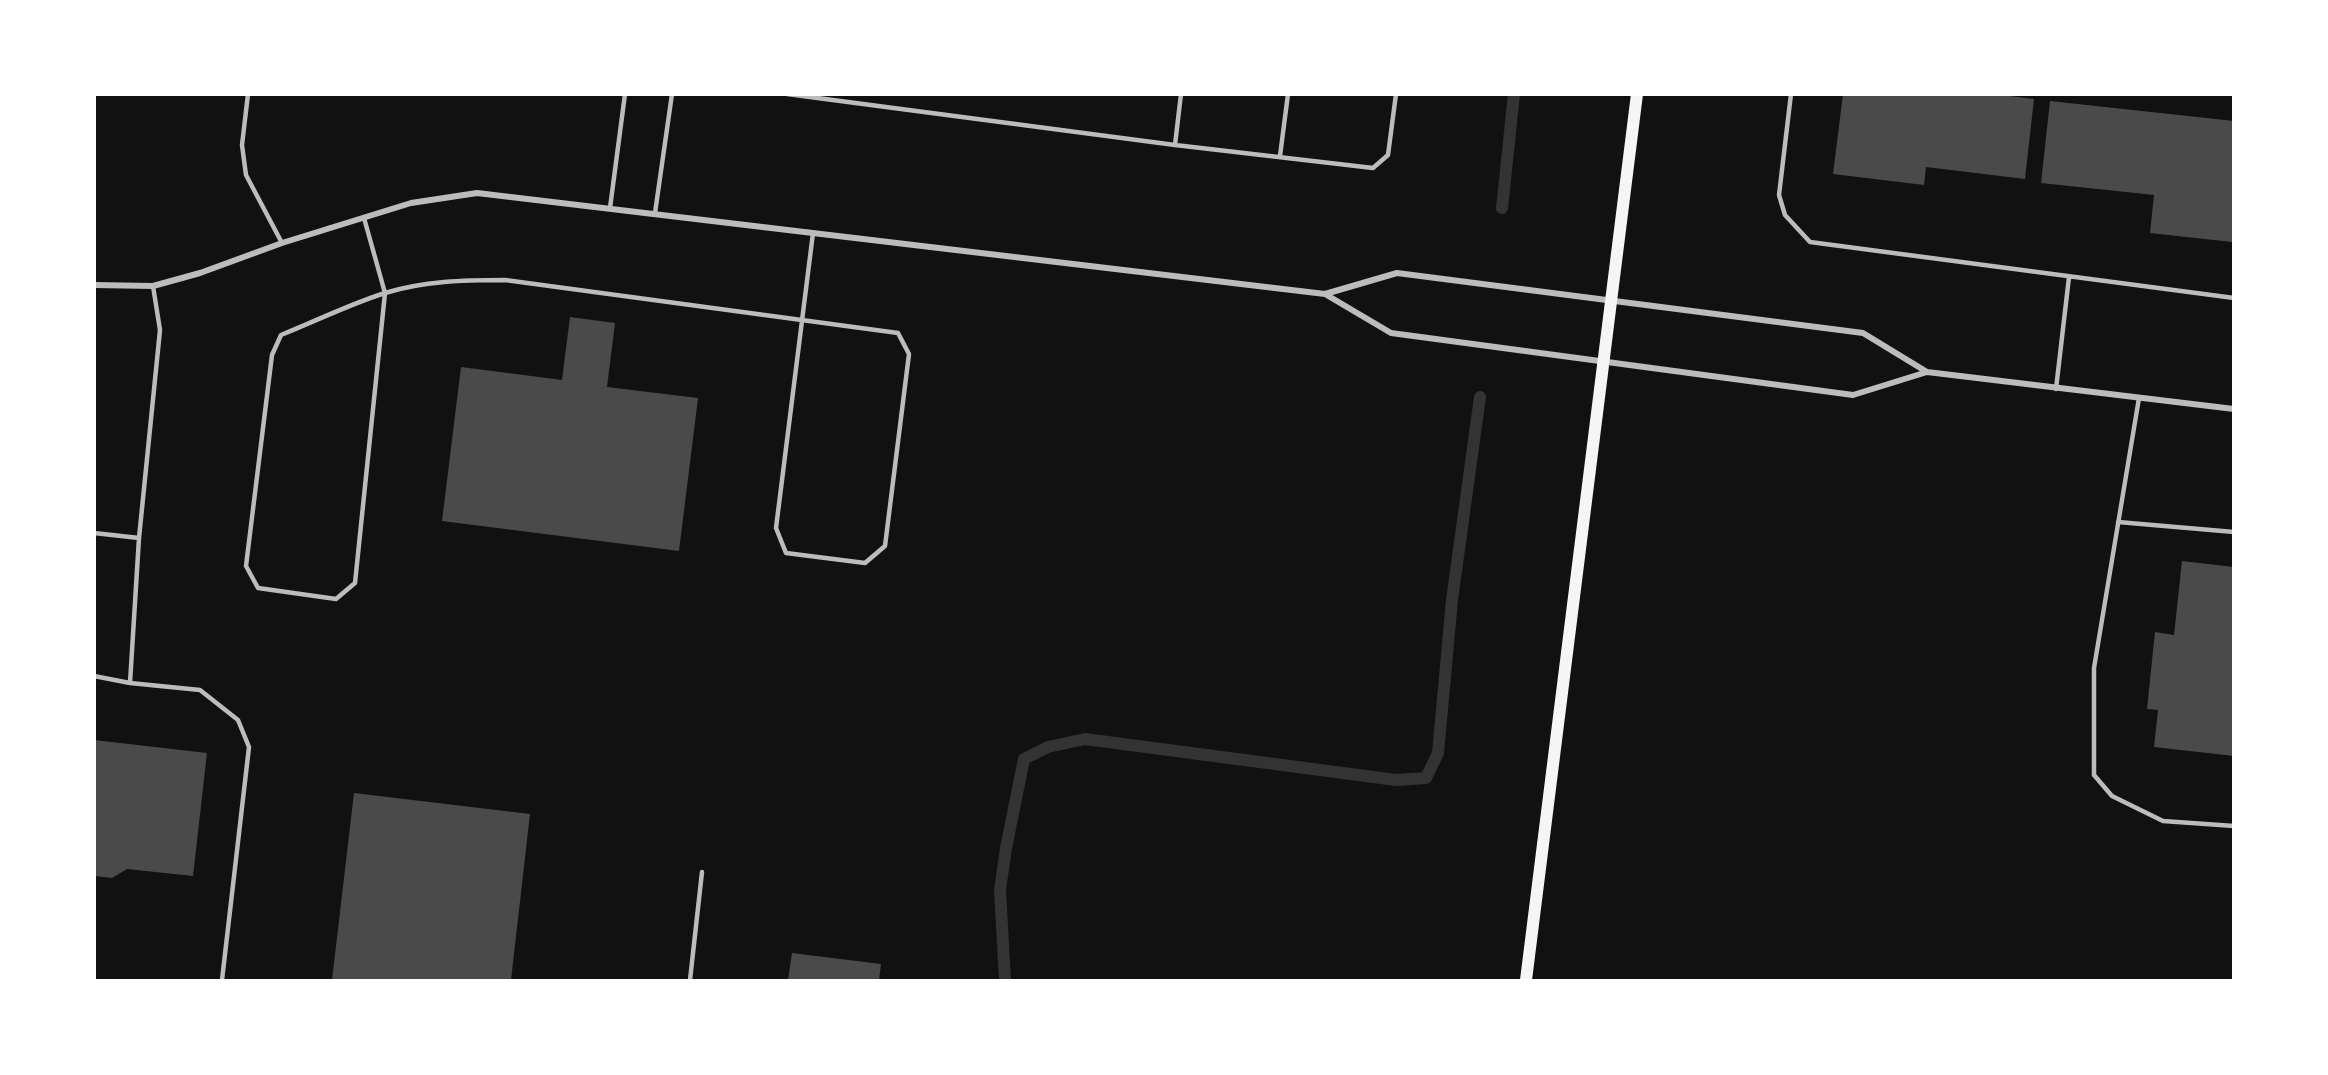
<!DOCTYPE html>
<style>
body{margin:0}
#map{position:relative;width:2328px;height:1075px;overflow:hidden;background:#111;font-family:"DejaVu Sans",sans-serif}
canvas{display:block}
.frame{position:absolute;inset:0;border:96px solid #fff;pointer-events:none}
</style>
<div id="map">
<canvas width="2328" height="1075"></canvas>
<div class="frame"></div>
</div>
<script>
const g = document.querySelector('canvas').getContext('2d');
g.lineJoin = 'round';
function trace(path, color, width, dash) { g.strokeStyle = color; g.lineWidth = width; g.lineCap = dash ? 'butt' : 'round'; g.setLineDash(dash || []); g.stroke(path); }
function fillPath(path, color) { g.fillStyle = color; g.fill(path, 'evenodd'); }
const stream = new Path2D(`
 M1502,208L1514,94
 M1005,980L1000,890L1006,848L1024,759L1048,747L1085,739L1396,780L1426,778L1438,753L1452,600L1480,397`);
const building = new Path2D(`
 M1843,94H1993L2034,99L2025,179L1926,167L1924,185L1833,174Z
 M2050,101L2234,121L2232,242L2150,233L2154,195L2041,183Z
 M570,317L615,323L607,387L698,398L679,551L442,521L461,367L562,380Z
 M2182,561L2234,567V756L2154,747L2158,710L2147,709L2155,632L2174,635Z
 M94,740L207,753L193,876L127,869L112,878L94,876Z
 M354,793L530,814L511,980H332Z
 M792,953L881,964L879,980H788Z`);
const service = new Path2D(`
 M248,94L242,145L246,175L282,243
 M787,94L1175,145L1373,168L1388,155L1396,94
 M1791,94L1779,195L1785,215L1810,242L2234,298
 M1175,145L1181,94
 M1280,156L1288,94
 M610,208L625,94
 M655,213L672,94
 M364,218L385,293L355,583L336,599L258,588L246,566L272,355L281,335C316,321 350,304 385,293C424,281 464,280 505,280L898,333L909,354L885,546L865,563L786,553L776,528L813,233
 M153,286L160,330L139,538L130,683L200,690L238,720L249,747L222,980
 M2056,389L2069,277
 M2139,398L2094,668V775L2112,796L2163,821L2234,826
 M2118,522L2234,532
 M94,533L139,538
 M94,676L130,683
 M690,980L702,872`);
const minor = new Path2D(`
 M94,285L153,286L200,273L282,243L411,203L477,193L1325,294L1397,273L1863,333L1927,372L2234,409
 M1325,294L1391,333L1853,395L1927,372`);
const secondary = new Path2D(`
 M1526,980L1637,94`);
trace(stream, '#333', 12);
fillPath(building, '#4a4a4a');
trace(service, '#bcbcbc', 4.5);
trace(minor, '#bcbcbc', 6);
trace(secondary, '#f5f5f5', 12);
</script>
